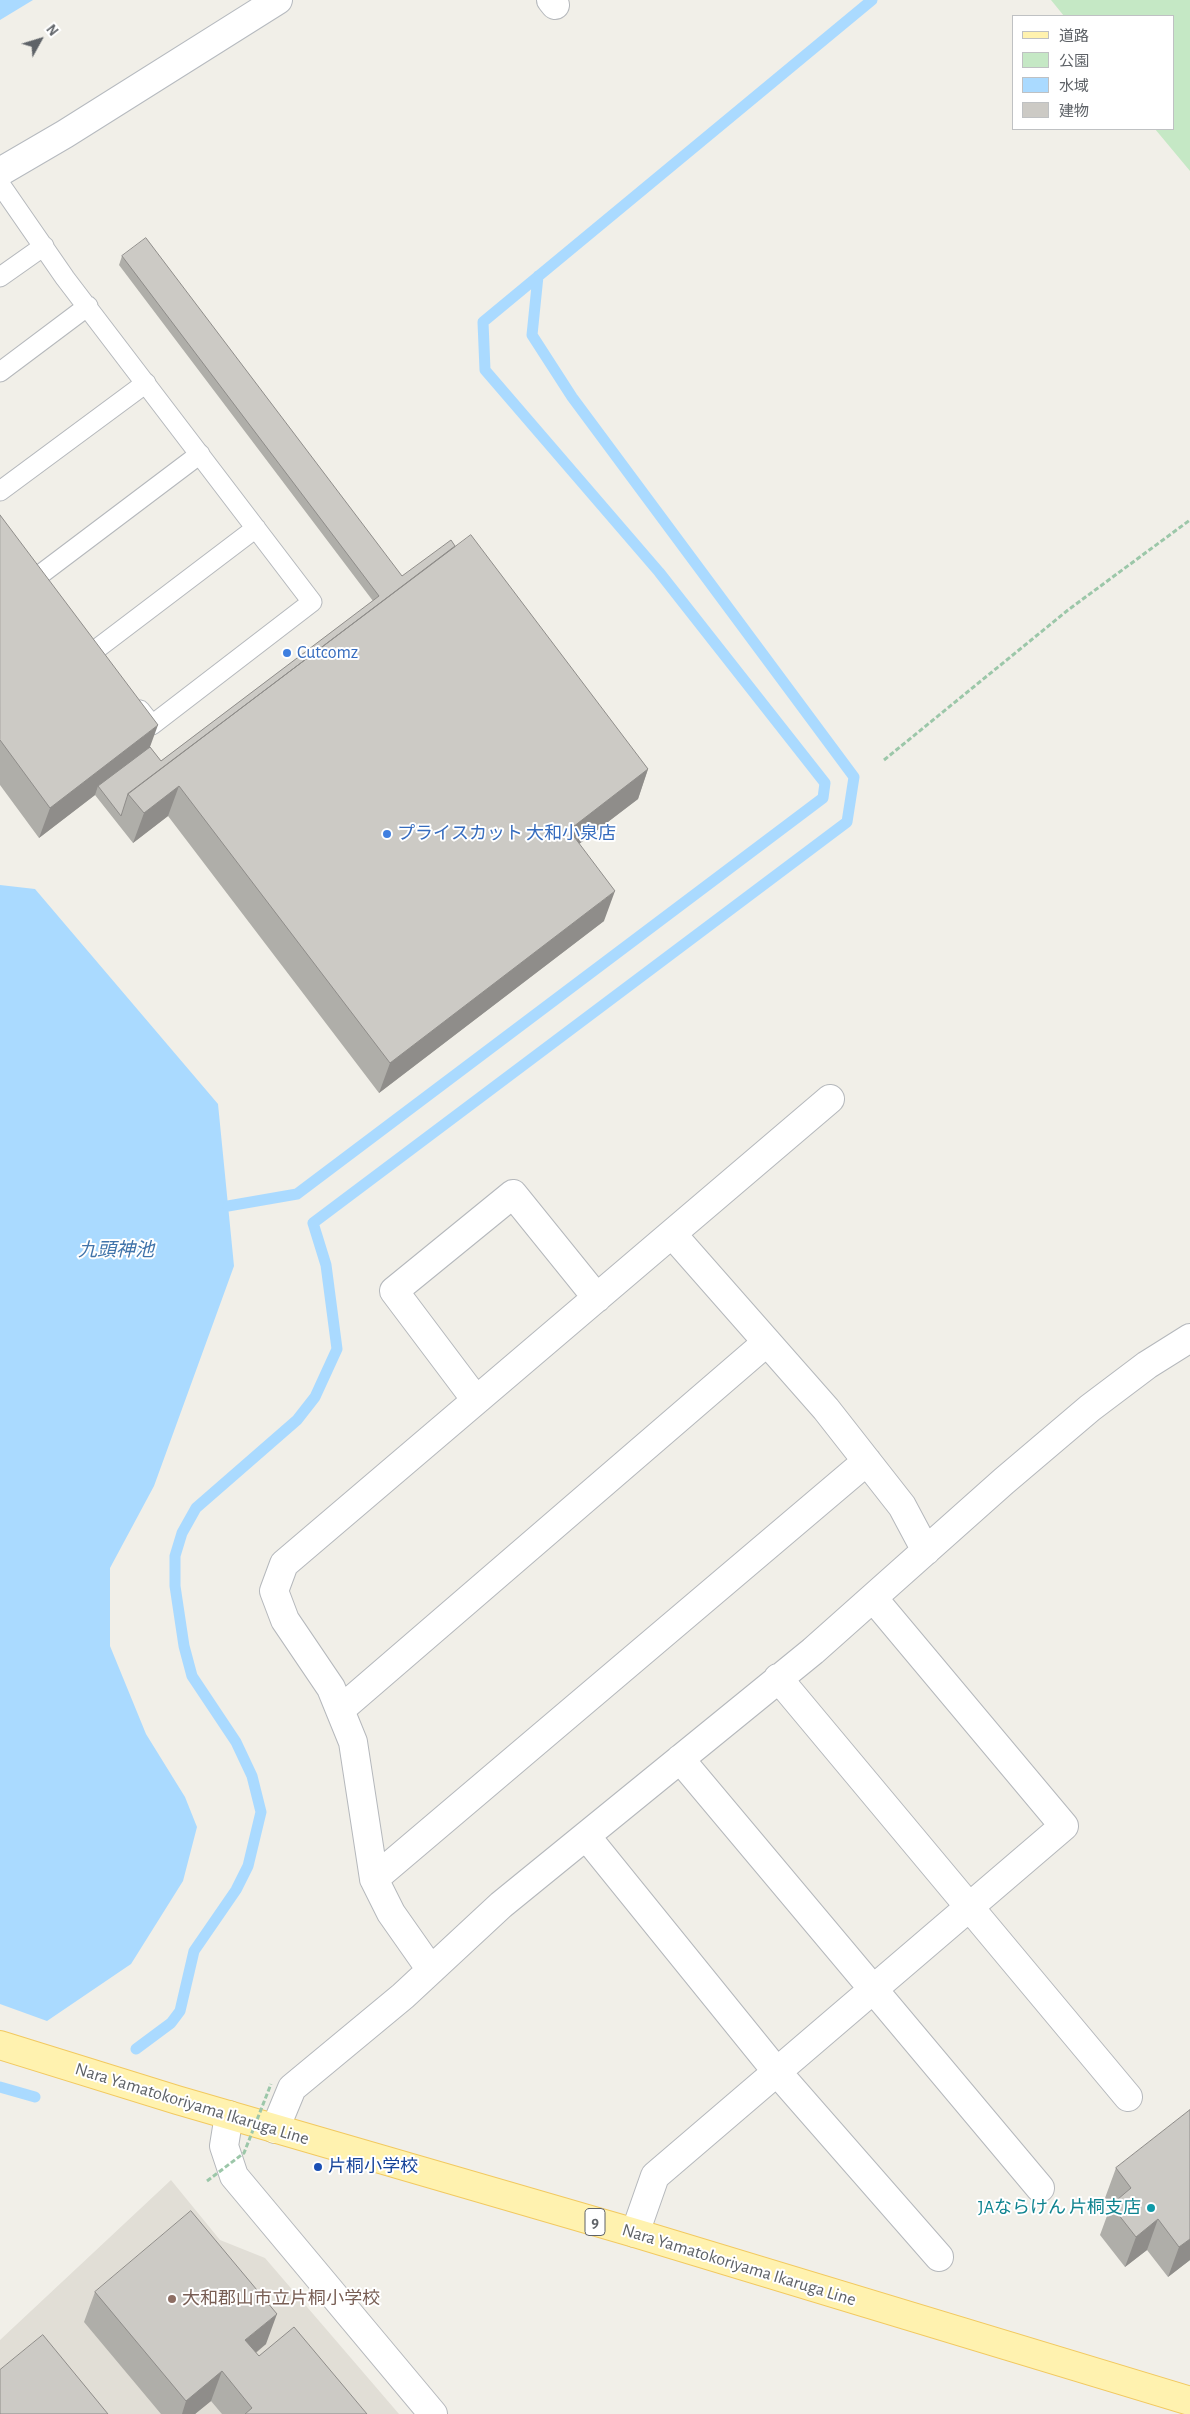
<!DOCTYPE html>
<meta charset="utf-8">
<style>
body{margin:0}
#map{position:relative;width:1190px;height:2414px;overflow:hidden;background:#f1efe8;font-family:"Alegreya Sans","Noto Sans JP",sans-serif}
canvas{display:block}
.legend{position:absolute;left:1012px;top:15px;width:162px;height:115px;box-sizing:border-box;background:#fff;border:1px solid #bfc1c3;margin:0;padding:6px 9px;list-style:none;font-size:15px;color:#5f6368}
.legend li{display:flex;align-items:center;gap:10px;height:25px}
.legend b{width:25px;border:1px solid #bfc1c3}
.north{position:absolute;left:15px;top:15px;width:50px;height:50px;-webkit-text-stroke:4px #fff;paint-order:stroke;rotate:51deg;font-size:14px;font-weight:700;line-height:20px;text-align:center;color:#5f6368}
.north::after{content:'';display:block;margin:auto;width:18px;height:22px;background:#5f6368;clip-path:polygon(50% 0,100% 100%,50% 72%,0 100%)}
</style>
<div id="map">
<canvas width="1190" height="2414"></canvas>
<ul class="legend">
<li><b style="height:6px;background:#fff2af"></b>道路</li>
<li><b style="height:14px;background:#c5e8c5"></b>公園</li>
<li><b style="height:14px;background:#aadaff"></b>水域</li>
<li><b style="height:14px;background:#cccac5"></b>建物</li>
</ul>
<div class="north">N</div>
</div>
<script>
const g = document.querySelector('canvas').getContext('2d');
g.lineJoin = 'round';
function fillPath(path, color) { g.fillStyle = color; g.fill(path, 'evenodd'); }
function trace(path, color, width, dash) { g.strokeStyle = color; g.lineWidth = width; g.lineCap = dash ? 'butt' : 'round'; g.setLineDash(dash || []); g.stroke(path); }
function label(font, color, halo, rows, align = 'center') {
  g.font = font + ' "Alegreya Sans","Noto Sans JP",sans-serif'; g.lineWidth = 4; g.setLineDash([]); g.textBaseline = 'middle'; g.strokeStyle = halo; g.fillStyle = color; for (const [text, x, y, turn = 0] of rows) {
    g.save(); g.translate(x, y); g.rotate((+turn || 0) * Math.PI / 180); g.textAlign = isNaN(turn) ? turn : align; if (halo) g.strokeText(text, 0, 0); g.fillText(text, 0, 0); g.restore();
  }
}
const education = new Path2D(`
 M171,2180L220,2240L265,2258L399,2414H0V2340Z`);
const green = new Path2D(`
 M1051,0H1190V171L1155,129H1174V16H1064Z`);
const water = new Path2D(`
 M0,0H33L0,20Z
 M0,885L35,889L218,1104L234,1266L154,1486L110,1568V1646L146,1734L185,1797L197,1827L183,1881L131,1964L47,2021L0,2004Z`);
const stream = new Path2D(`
 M228,1206L297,1194L823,798L825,783L659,572L485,370L483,322L872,0
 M136,2049L171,2023L180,2011L194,1951L236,1890L248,1866L261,1812L252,1776L236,1742L192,1676L184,1646L175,1586V1556L182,1533L196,1508L297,1420L315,1397L337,1349L326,1265L313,1223L847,822L854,777L572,397L532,335L538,276
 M0,2087L35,2097`);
const path = new Path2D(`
 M884,760L1068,610L1190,520`);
const lane = new Path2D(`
 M0,184L65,278L312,602L152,725L140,710
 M0,277L44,246
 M0,372L88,306
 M0,491L146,383
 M37,577L200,454
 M94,651L256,528`);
const street = new Path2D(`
 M551,0L555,5
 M672,1234L826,1409L902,1506L926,1551
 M476,1400L394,1291L513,1194L597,1298
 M778,1678L1128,2097
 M340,1710L767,1342
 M680,1759L1040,2188
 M586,1836L777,2072L939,2257
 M374,1879L867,1461
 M431,1970L391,1913L374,1879L353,1742L331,1688L285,1620L274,1591L284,1564L830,1099
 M229,2115L224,2146L234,2176L433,2414
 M275,2129L292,2088L403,1996L501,1905L813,1651L1004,1481L1090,1408L1147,1365L1190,1338
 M635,2233L655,2176L1064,1826L873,1598`);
const secondary = new Path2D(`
 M0,172L65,134L278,0`);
const primary = new Path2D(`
 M0,2045L177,2100L635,2233L1190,2401`);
const pathBridge = new Path2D(`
 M207,2181L244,2153L271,2084`);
const wall = new Path2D(`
 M122,256L402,576L455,546L648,769L638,799L579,844L604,921L379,1093L168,816L133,843L95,795L39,838L0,785V515L150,747L161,761L373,601L119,265Z
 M1190,2110V2260L1168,2277L1147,2250L1125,2267L1100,2235L1111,2205L1105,2198L1116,2168Z
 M95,2292L266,2344L256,2353L259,2356L367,2414H222L211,2401L195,2414H161L84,2322Z`);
const shadedWall = new Path2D(`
 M158,725L147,755L98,786L95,795L39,838L50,808Z
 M648,769L638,799L558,860L569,830Z
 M179,786L168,816L133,843L144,813Z
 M615,891L604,921L379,1093L390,1063Z
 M1158,2219L1147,2250L1125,2267L1136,2237Z
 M1190,2239V2260L1168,2277L1179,2247Z
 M277,2314L266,2344L234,2370L245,2340Z
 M222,2371L211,2401L195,2414H182L186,2401Z`);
const building = new Path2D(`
 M146,238L402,576L451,540L455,546L128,794L121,816L98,786L150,747L161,761L379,596L122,256Z
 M0,515L158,725L50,808L0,740Z
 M471,535L648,769L569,830L615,891L390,1063L179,786L144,813L128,794Z
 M1190,2110V2239L1179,2247L1158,2219L1136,2237L1111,2205L1131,2188L1116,2168Z
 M191,2211L277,2314L245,2340L259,2356L294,2327L367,2414H245L252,2408L222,2371L186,2401L95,2292Z
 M43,2335L108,2414H0V2370Z`);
const markers = [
 [287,653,5,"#3f7fe0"],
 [387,834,5,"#3f7fe0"],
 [318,2167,5,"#1a4fb4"],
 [1151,2208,5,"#0f9aa8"],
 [172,2299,5,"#8d6e63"]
];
const shields = [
 [595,2222,20]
];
const shieldNames = [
 ["9",595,2222]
];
const shopNames = [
 ["Cutcomz",297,653],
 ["プライスカット 大和小泉店",397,834]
];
const streetNames = [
 ["Nara Yamatokoriyama Ikaruga Line",192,2104,17],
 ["Nara Yamatokoriyama Ikaruga Line",739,2265,17]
];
const transitNames = [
 ["片桐小学校",328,2167]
];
const cultureNames = [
 ["JAならけん 片桐支店",1141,2208]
];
const educationNames = [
 ["大和郡山市立片桐小学校",182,2299]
];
const waterNames = [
 ["九頭神池",116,1250]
];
fillPath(education, '#e1ded6');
fillPath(green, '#c5e8c5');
fillPath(water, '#aadaff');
trace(stream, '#aadaff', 11);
trace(lane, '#b5b8bc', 21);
trace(street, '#b5b8bc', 30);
trace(secondary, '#b6babf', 30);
trace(primary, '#f2c960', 30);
trace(path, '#9cc7a9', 3, [5, 2.5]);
trace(lane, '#fff', 19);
trace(street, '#fff', 28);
trace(secondary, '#fff', 28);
trace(primary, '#fff2af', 28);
trace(pathBridge, '#9cc7a9', 3, [5, 2.5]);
fillPath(wall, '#afaea9');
fillPath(shadedWall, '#8f8d8a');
fillPath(building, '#cccac5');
trace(building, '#8f8d8a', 1);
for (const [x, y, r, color] of markers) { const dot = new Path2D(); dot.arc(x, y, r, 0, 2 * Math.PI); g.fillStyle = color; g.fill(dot); trace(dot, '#fff', 2); }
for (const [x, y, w] of shields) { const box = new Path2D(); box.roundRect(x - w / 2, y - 13.5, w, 27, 4); g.fillStyle = '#fff'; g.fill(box); trace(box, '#5f6368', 1); }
label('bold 16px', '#5f6368', null, shieldNames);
label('18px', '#366cbe', '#fff', shopNames, 'left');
label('18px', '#5f6368', '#fff', streetNames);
label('18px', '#164399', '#fff', transitNames, 'left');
label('18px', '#0d838f', '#fff', cultureNames, 'right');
label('18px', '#785e54', '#fff', educationNames, 'left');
label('italic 19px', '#4174aa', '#fff', waterNames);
</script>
